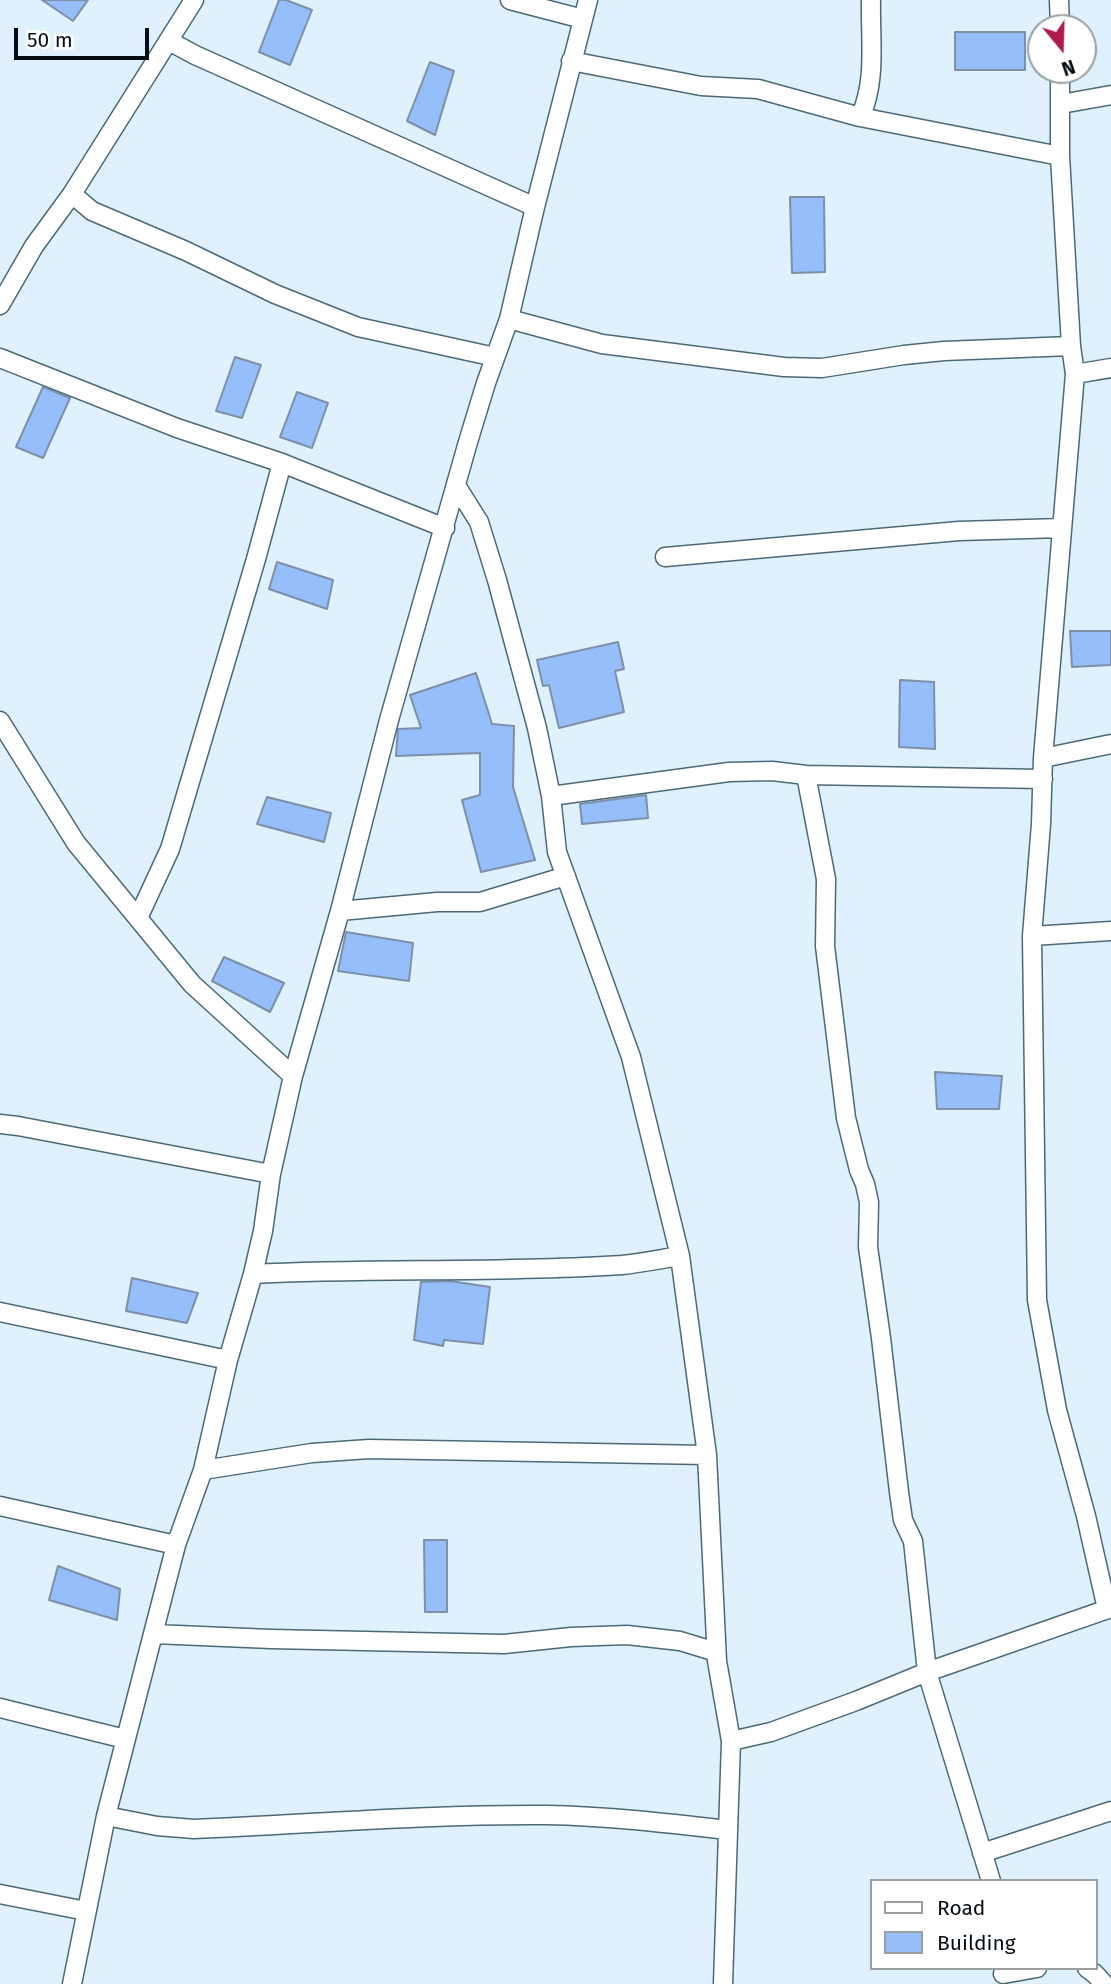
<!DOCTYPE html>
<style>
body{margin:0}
#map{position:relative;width:1111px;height:1984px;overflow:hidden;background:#def1fc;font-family:"Fira Sans",sans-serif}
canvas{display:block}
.legend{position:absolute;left:870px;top:1879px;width:228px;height:91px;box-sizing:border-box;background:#fff;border:2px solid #9b9fa1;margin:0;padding:9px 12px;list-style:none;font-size:21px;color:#040e14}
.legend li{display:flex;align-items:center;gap:14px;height:35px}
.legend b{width:35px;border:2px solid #9b9fa1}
.north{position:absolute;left:1027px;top:14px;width:70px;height:70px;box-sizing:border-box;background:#fff;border:2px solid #9b9fa1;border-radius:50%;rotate:161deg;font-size:19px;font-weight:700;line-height:28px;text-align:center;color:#040e14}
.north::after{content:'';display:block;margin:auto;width:24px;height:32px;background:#ac1a4f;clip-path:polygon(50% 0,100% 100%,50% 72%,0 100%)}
.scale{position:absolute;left:14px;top:28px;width:135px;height:32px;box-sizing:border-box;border:4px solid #040e14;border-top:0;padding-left:9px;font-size:21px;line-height:24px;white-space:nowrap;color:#040e14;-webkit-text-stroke:5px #fff;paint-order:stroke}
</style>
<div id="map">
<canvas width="1111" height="1984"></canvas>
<ul class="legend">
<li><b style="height:9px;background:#fff"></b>Road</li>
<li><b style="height:19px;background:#95befb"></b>Building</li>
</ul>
<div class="north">N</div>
<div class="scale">50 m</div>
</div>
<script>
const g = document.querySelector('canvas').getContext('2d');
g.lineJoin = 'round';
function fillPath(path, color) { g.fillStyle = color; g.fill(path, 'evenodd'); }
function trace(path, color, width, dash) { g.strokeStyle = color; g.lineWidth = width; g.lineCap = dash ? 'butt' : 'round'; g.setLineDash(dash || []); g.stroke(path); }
const building = new Path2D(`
 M42,0H88L73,21Z
 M279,0H286L312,10L290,65L259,52Z
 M955,32H1025V70H955Z
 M430,62L454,71L435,135L407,121Z
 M790,197H824L825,272L792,273Z
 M235,357L261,365L242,418L216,411Z
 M43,387L70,398L43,458L16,447Z
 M297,392L328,403L312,448L280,437Z
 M277,562L333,580L327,609L269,589Z
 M1070,631H1111V665L1072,667Z
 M618,642L624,669L615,671L624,712L559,728L549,685L543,686L537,660Z
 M476,673L492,724L514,726L513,787L535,860L481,872L462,800L480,795V753L396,756L398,729L421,728L410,695Z
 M900,680L934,682L935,749L899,747Z
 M646,795L648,818L582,824L580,804Z
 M267,797L331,813L324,842L257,824Z
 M346,932L413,943L409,981L338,971Z
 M224,957L284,983L270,1012L212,981Z
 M935,1072L1002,1076L999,1109H937Z
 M132,1278L198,1293L187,1323L126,1311Z
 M450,1281L490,1287L483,1344L444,1340L443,1346L414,1340L421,1282Z
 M424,1540H447V1612H425Z
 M58,1566L120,1589L117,1620L49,1600Z`);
const street = new Path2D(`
 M510,0L583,19
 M1059,0L1060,28
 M169,41L195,55L535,207
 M571,61L701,86L758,89L860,117L1060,156
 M1060,70V156L1071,346L1075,374L1111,368
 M1061,104L1111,95
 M860,117C877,82 870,38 871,0
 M72,194L92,211L186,251L275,294L358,327L495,357
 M0,305L34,246L72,194L194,0
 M509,319L602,344L784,367L822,368L904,355L944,351L1071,346
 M0,358L177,428L282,463L445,528
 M1075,374L1043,758L1111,744
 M457,487L479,522L497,580L537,728L551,796L557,852L631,1057L680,1256L707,1455L717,1661L731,1741L771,1732L856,1701L927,1672L1111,1608
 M665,557L959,531L1062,528
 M0,721L76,843L192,984L293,1076
 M1043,758L1041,824L1032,936L1037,1300L1057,1410L1086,1516L1107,1609
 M806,775L826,879L825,946L846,1118L859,1170L865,1184L869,1202L868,1247L881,1338L899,1492L903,1520L913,1541L927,1672L991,1881
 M551,796L729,772L772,771L806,775L1043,779
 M340,911L437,902H480L566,876
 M138,918L170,849L256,559L282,463
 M1032,936L1111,931
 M0,1124L18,1126L271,1174
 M253,1274C376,1268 499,1273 622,1265C641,1263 661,1259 680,1256
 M0,1312L228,1360
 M203,1470L312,1453L369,1449L707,1455
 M0,1506L176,1545
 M154,1634L271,1639L504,1644L571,1637L627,1635L680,1641L716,1652
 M0,1708L125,1739
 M106,1816L157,1826L194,1829C312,1824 429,1814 546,1815C607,1816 667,1823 727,1830
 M982,1853L1111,1811
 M0,1894L86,1911
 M1087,1968L1095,1974L1104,1984
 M1003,1974L1037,1968
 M72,1984L106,1816L176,1545L203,1470L228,1360L253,1274L263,1231L271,1174L293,1076L340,911L389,720L468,442L486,383L509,319L535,207L588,0
 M723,1984L731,1741`);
fillPath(building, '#95befb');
trace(building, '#7e8fa8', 2);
trace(street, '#4c6978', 21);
trace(street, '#fff', 18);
</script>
